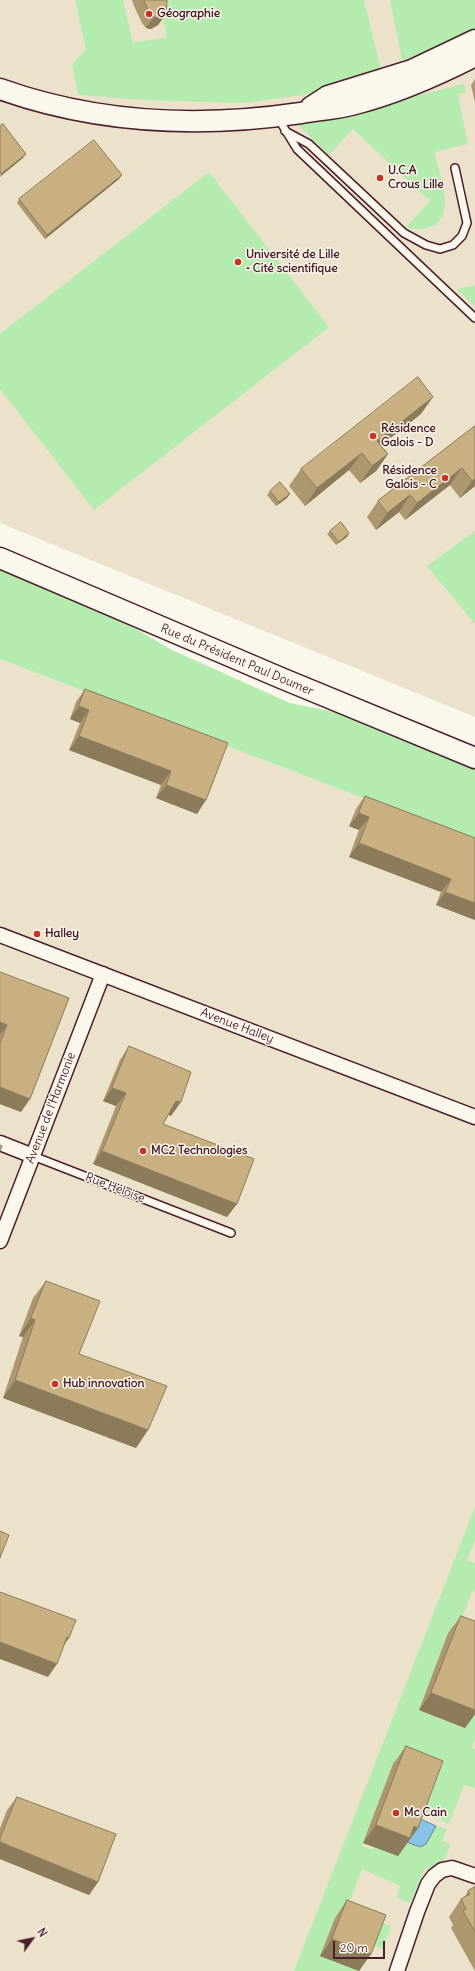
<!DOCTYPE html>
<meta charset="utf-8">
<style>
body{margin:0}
#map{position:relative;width:475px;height:1971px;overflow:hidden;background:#fbf7ec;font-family:Delius,sans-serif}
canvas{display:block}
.north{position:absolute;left:12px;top:1919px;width:40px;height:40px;-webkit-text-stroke:3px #fbf7ec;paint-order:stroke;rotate:57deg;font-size:11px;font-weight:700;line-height:16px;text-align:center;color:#4a1f2b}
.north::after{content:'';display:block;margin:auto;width:14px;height:18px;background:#4a1f2b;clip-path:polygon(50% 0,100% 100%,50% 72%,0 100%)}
.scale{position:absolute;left:333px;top:1941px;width:52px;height:18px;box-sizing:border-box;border:2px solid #4a1f2b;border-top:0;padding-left:5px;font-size:12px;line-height:14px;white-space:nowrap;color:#4a1f2b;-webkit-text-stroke:3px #fbf7ec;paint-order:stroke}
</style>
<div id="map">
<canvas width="475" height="1971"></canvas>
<div class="north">N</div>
<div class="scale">20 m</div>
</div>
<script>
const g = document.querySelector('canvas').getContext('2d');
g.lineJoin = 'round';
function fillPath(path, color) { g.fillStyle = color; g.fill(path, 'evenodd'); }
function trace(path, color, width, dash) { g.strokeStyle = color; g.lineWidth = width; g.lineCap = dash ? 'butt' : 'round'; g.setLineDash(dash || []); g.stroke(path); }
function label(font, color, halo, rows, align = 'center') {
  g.font = font + ' Delius,sans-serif'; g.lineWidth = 3; g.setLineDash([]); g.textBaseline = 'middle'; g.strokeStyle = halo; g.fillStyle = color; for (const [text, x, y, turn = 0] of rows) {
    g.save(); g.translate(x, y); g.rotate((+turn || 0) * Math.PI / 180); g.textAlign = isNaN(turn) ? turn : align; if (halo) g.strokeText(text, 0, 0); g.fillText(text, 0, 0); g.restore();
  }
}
const built = new Path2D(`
 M0,0H475V717L0,523Z
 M0,659L475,841V1971H0Z`);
const green = new Path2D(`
 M75,0H123L133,43L167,37L160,3L171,0H364L380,66L376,75L303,95L242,103L144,100L78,95L72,64L86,50Z
 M390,0H475V29C451,42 428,53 402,60Z
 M464,84L466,92L458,94L468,144L434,152C439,172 458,217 430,227C423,230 413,230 406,227L430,201L353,129L329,155L298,125Z
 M209,172L329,327L94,510L0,389V334Z
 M475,285V307L457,289Z
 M475,531V624L427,566Z
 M0,567L112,615L172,650L290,703L340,713L475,766V841L0,659Z
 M475,1507V1540L467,1560L475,1563V1592L472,1591L458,1629L448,1633L419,1710L475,1704V1739L472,1747L475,1749V1788L464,1785L449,1824L420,1809L393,1764L362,1846L373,1850L374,1847L397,1855L407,1841L425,1844L436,1826L447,1829L442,1841L451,1844L444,1860L424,1870L410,1903L397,1898L400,1886L362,1869L347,1909L388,1925L391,1927L383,1949L369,1945L320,1956L358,1971H294Z`);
const water = new Path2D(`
 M416,1817L436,1826L426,1844L420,1847L407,1842Z`);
const lane = new Path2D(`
 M278,118L297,149L475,318
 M285,131L309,144L404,233L426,245L440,249L453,245L462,236L467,223L455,168
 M33,1156L231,1233`);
const street = new Path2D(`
 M0,935L475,1117
 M0,1143L33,1156
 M0,1241L103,974
 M397,1971L417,1912L428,1884L434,1876L442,1870L452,1868L475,1876`);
const secondary = new Path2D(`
 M0,89C98,124 199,128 301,113C319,110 337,109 355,104C397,93 436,76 475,56
 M311,107L328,96L412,70L475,40
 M0,558L281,678L475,758`);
const wall = new Path2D(`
 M132,0H167L166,14L158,25L151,29L146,28L142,23L134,6Z
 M475,79V103L471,85Z
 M119,179L45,239L17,203L19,199Z
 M421,414L381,445L388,454L376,471L360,483L349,470L305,506L289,486L301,469Z
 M475,426V486L460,498L450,485L405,520L399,512L376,530L367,517L378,501Z
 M270,491L287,498L276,506L267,495Z
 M330,531L349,533L347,537L336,545L327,534Z
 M85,689L228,743L197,814L156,798L161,785L69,750L80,723L70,719L76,702Z
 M365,796L475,838V920L436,905L441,892L349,857L359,830L349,826L356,809Z
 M0,972L21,1112L0,1104Z
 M129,1046L171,1116L168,1115L163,1124L227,1217L93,1164L116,1106L103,1101L120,1060Z
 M46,1281L79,1354L148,1430L136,1448L3,1398L23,1337L19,1336L33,1298Z
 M461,1616L475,1621V1714L465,1728L419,1710L448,1633Z
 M406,1746L418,1828L398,1856L363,1843L393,1764Z
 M17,1797L98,1882L89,1895L0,1859V1828L7,1810Z
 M475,1887V1971L451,1928L453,1925L449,1917L461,1899L464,1898L468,1891Z
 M347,1900L371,1954L359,1971L320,1956L335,1918Z`);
const shadedWall = new Path2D(`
 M166,14L158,25L151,29L146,28L154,17Z
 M26,154L23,158L0,177L1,174Z
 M122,175L119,179L45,239L47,235Z
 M433,397L421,414L365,458L377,441Z
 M362,453L349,470L305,506L317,488Z
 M388,454L376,471L360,483L372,466Z
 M462,468L450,485L405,520L417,503Z
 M475,479V486L460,498L472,481Z
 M290,494L287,498L276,506L279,502Z
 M410,495L399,512L376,530L387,513Z
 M349,533L347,537L336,545L339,542Z
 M79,706L89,710L80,723L70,719Z
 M79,736L171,771L161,785L69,750Z
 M166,785L206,800L197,814L156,798Z
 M359,813L369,817L359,830L349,826Z
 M359,843L451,879L441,892L349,857Z
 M445,892L475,903V920L436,905Z
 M0,1022L7,1025L0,1035Z
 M0,1087L30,1099L21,1112L0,1104Z
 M112,1088L126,1093L116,1106L103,1101Z
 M176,1101L181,1102L171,1116L166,1114Z
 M102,1151L237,1204L227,1217L93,1164Z
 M31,1318L35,1320L23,1337L19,1336Z
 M15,1380L148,1430L136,1448L3,1398Z
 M67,1637L69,1638L60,1651Z
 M0,1642L57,1664L48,1677L0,1659Z
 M431,1693L475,1710V1714L465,1728L419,1710Z
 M376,1825L414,1826L418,1828L398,1856L363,1843Z
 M0,1842L98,1882L89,1895L0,1859Z
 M332,1939L371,1954L359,1971L320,1956Z`);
const building = new Path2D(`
 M144,0H167L166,14L158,18L154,17L149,12Z
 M3,124L26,154L1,174L0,172V126Z
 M94,140L122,175L47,235L19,199Z
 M418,377L433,397L377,441L388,454L372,466L362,453L317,488L301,469Z
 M475,426V479L472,481L462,468L417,503L410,495L387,513L378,501Z
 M280,482L290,494L279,502L270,491Z
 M341,522L349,533L339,542L330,531Z
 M85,689L228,743L206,800L166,785L171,771L79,736L89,710L79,706Z
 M365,796L475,838V903L445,892L451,879L359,843L369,817L359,813Z
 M0,972L69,998L30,1099L0,1087V1043L7,1025L0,1022Z
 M129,1046L191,1072L181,1102L176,1101L163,1124L254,1159L237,1204L102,1151L126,1093L112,1088Z
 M0,1145L2,1146L0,1151Z
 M46,1281L100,1301L79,1354L167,1386L148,1430L15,1380L35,1320L31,1318Z
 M0,1531L9,1535L0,1558Z
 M0,1592L76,1620L69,1638L67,1637L57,1664L0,1642Z
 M461,1616L475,1621V1710L431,1693Z
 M406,1746L443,1761L418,1828L414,1826L410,1838L376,1825Z
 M17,1797L116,1834L98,1882L0,1842V1839Z
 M475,1887V1932L463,1911L466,1909L461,1899L470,1894L468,1891Z
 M347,1900L386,1915L371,1954L332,1939Z`);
const markers = [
 [149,14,4,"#c8321e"],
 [380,178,4,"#c8321e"],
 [238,262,4,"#c8321e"],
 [373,436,4,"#c8321e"],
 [445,478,4,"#c8321e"],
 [37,934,4,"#c8321e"],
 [143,1151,4,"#c8321e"],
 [55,1384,4,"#c8321e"],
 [396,1813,4,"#c8321e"]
];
const poiNames = [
 ["Géographie",157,14],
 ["U.C.A",388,171],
 ["Crous Lille",388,185],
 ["Université de Lille",246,255],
 ["‐ Cité scientifique",246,269],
 ["Résidence",381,429],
 ["Galois - D",381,443],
 ["Résidence",437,471,"right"],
 ["Galois - C",437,485,"right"],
 ["Halley",45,934],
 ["MC2 Technologies",151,1151],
 ["Hub innovation",63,1384],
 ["Mc Cain",404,1813]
];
const streetNames = [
 ["Rue du Président Paul Doumer",237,660,23],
 ["Avenue Halley",237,1026,21],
 ["Avenue de l'Harmonie",51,1108,-69],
 ["Rue Héloise",115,1188,21]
];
fillPath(built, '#ece2cc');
fillPath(green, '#b4ecaf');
fillPath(water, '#87c3e7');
trace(water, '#6f819c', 1);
trace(lane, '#4a1f2b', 10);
trace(street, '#4a1f2b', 17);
trace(secondary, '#4a1f2b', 23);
trace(lane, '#fbf7ec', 7);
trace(street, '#fbf7ec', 14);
trace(secondary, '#fbf7ec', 20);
fillPath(wall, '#ac976e');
fillPath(shadedWall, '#8c7b5a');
fillPath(building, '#c8b080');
trace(building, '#8c7b5a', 1);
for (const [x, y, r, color] of markers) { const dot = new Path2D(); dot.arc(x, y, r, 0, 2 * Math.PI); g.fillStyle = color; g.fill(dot); trace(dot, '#fbf7ec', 1.5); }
label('bold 12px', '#4a1f2b', '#fbf7ec', poiNames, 'left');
label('12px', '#4a1f2b', '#fbf7ec', streetNames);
</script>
